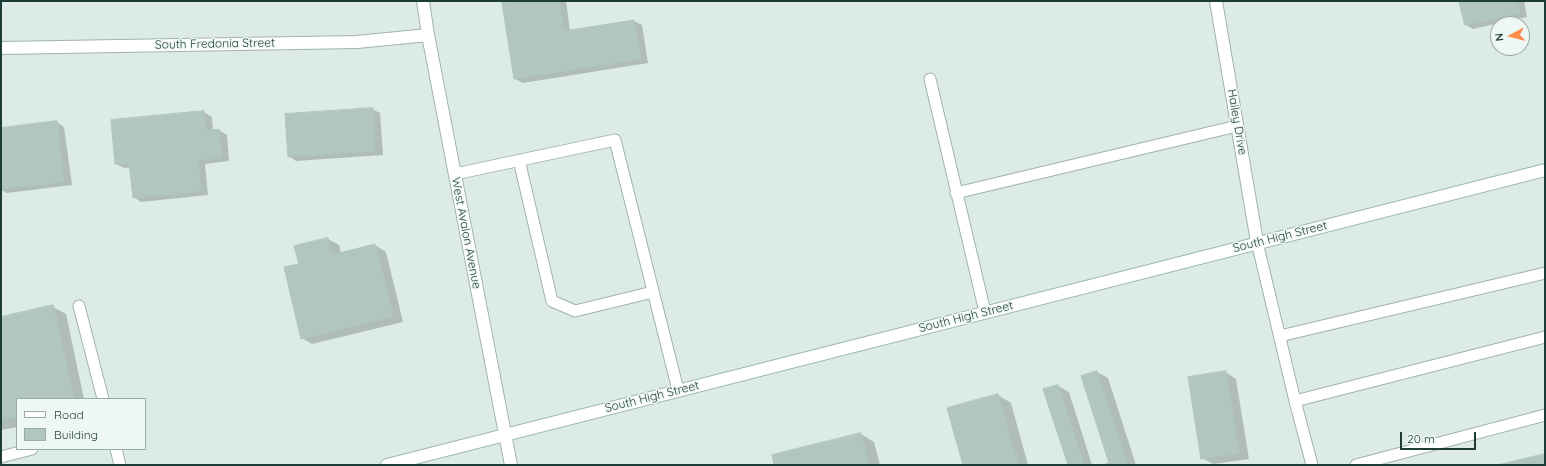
<!DOCTYPE html>
<style>
body{margin:0}
#map{position:relative;width:1546px;height:466px;overflow:hidden;background:#ddebe7;font-family:Quicksand,sans-serif}
canvas{display:block}
.frame{position:absolute;inset:0;border:2px solid #1d3c38;pointer-events:none}
.legend{position:absolute;left:16px;top:398px;width:130px;height:52px;box-sizing:border-box;background:#eef7f4;border:1px solid #9aaca9;margin:0;padding:5px 7px;list-style:none;font-size:12px;color:#1d3c38}
.legend li{display:flex;align-items:center;gap:8px;height:20px}
.legend b{width:20px;border:1px solid #9aaca9}
.north{position:absolute;left:1490px;top:16px;width:40px;height:40px;box-sizing:border-box;background:#eef7f4;border:1px solid #9aaca9;border-radius:50%;rotate:263deg;font-size:11px;font-weight:700;line-height:16px;text-align:center;color:#1d3c38}
.north::after{content:'';display:block;margin:auto;width:14px;height:18px;background:#ff8d47;clip-path:polygon(50% 0,100% 100%,50% 72%,0 100%)}
.scale{position:absolute;left:1400px;top:432px;width:76px;height:18px;box-sizing:border-box;border:2px solid #1d3c38;border-top:0;padding-left:5px;font-size:12px;line-height:14px;white-space:nowrap;color:#1d3c38;-webkit-text-stroke:3px #eef7f4;paint-order:stroke}
</style>
<div id="map">
<canvas width="1546" height="466"></canvas>
<div class="frame"></div>
<ul class="legend">
<li><b style="height:5px;background:#fff"></b>Road</li>
<li><b style="height:11px;background:#b2c6c0"></b>Building</li>
</ul>
<div class="north">N</div>
<div class="scale">20 m</div>
</div>
<script>
const g = document.querySelector('canvas').getContext('2d');
g.lineJoin = 'round';
function fillPath(path, color) { g.fillStyle = color; g.fill(path, 'evenodd'); }
function trace(path, color, width, dash) { g.strokeStyle = color; g.lineWidth = width; g.lineCap = dash ? 'butt' : 'round'; g.setLineDash(dash || []); g.stroke(path); }
function label(font, color, halo, rows, align = 'center') {
  g.font = font + ' Quicksand,sans-serif'; g.lineWidth = 3; g.setLineDash([]); g.textBaseline = 'middle'; g.strokeStyle = halo; g.fillStyle = color; for (const [text, x, y, turn = 0] of rows) {
    g.save(); g.translate(x, y); g.rotate((+turn || 0) * Math.PI / 180); g.textAlign = isNaN(turn) ? turn : align; if (halo) g.strokeText(text, 0, 0); g.fillText(text, 0, 0); g.restore();
  }
}
const shadow = new Path2D(`
 M517,1H566L570,31L634,21L642,25L648,63L523,83L515,79Z
 M1460,1H1524L1527,17L1473,29L1466,25Z
 M372,109L380,113L383,155L296,161L289,156Z
 M204,112L212,117L213,131L219,130L227,135L229,161L205,164L208,195L141,202L134,197L131,167L124,168L116,164L112,121Z
 M57,122L64,127L72,185L7,193L1,190V129Z
 M328,239L339,245L341,254L375,245L386,252L403,322L312,344L302,338L300,265Z
 M53,307L66,314L84,399H17V427L1,430V318Z
 M1097,372L1108,378L1136,465H1105L1110,463L1082,377Z
 M1225,372L1236,379L1249,459L1213,464L1202,458Z
 M1058,386L1069,392L1092,465H1069Z
 M998,395L1011,403L1028,465H964Z
 M861,434L874,442L880,465H775Z`);
const building = new Path2D(`
 M511,1H559L564,31L634,20L641,59L514,79L502,3Z
 M1459,1H1518L1520,13L1465,25Z
 M373,108L375,151L288,157L285,114Z
 M204,111L206,131L219,129L222,158L198,160L201,191L133,198L129,163L115,164L111,120Z
 M57,121L64,182L1,189V128Z
 M328,238L332,255L375,244L393,316L301,339L284,267L299,264L294,246Z
 M53,305L74,399H17V417L1,420V317Z
 M1097,371L1128,465H1102L1109,463L1081,376Z
 M1226,371L1239,453L1201,459L1188,377Z
 M1058,385L1084,465H1068L1043,389Z
 M998,394L1018,465H963L947,408Z
 M861,433L869,465H774L772,455Z
 M1545,454V465H1498Z`);
const lane = new Path2D(`
 M930,79L985,312
 M519,160L552,301L575,311L653,292
 M455,174L615,140L678,390
 M956,193L1237,126
 M1257,242L1295,401L1545,337
 M79,306L103,399
 M1280,336L1545,273
 M1295,401L1312,465
 M116,449L120,465
 M1,457L32,449
 M1356,465L1545,415`);
const street = new Path2D(`
 M423,1L428,35L511,465
 M1216,1L1257,242
 M1,48L357,42L428,35`);
const secondary = new Path2D(`
 M387,465L1545,170`);
const streetNames = [
 ["South Fredonia Street",215,44,-1],
 ["Hailey Drive",1237,122,80],
 ["West Avalon Avenue",466,233,79],
 ["South High Street",1280,237,-14],
 ["South High Street",966,317,-14],
 ["South High Street",652,397,-14]
];
fillPath(shadow, '#0003');
fillPath(building, '#b2c6c0');
trace(building, '#afc5bf', 1);
trace(lane, '#a0b3af', 13);
trace(street, '#a0b3af', 14);
trace(secondary, '#9bb8b1', 14);
trace(lane, '#fff', 11);
trace(street, '#fff', 12);
trace(secondary, '#fff', 12);
label('12px', '#1d3c38', '#eef7f4', streetNames);
</script>
